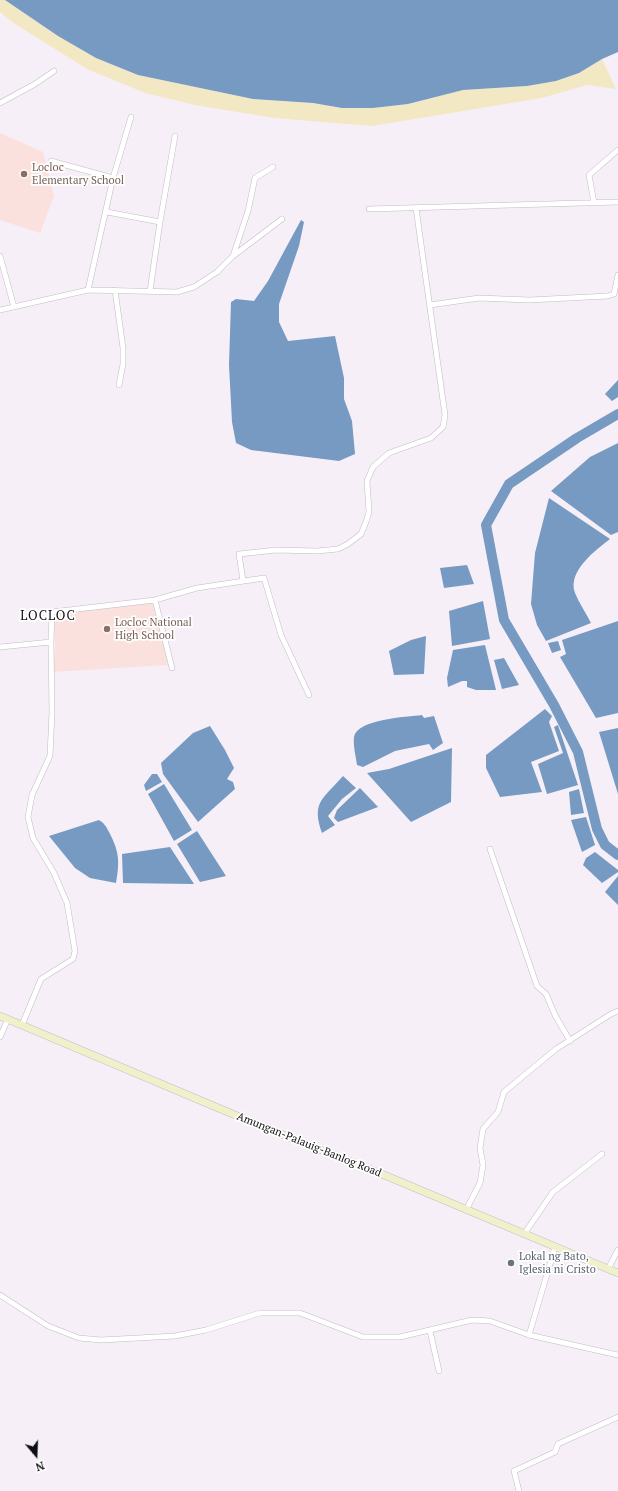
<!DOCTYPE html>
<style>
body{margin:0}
#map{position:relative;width:618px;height:1491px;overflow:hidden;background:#f6eff8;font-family:"PT Serif",serif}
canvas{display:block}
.north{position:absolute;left:16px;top:1435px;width:40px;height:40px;-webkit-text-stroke:3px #fff;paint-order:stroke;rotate:161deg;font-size:11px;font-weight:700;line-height:16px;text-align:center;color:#0f0d10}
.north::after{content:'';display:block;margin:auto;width:14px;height:18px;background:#0f0d10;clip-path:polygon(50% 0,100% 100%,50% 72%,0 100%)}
</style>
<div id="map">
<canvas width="618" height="1491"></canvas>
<div class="north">N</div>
</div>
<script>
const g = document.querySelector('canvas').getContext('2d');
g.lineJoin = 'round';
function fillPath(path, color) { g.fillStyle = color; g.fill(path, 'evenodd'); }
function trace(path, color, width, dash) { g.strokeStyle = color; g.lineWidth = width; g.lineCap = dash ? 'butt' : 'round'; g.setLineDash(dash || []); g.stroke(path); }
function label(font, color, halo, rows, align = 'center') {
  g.font = font + ' "PT Serif",serif'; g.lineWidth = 3.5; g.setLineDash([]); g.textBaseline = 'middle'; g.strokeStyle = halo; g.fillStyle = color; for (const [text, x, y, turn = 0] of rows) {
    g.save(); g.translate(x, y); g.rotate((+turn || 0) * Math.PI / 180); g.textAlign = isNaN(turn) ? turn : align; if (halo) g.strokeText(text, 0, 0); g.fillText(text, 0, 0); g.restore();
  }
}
const education = new Path2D(`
 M0,133L43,152L54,196L40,233L0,220Z
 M152,603L163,640L168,665L53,672L55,651L54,618L61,613Z`);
const sand = new Path2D(`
 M0,0H5L58,36L96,58L138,75L253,99L313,103L342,108H373L408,104L463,90L527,86L556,81L579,73L602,59L616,89L587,85L542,98L372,126L274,118L195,105L145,93L87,69L12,22L0,12Z`);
const water = new Path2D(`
 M5,0H618V52L602,59L579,73L556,81L527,86L463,90L408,104L373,108H342L313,103L253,99L138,75L96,58L58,36Z
 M301,220L304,222L299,246L279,304V322L288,341L335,336L344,378V399L352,421L355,454L339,461L251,450L236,443L232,422L229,365L231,302L236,299L254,301L268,281Z
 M618,380V397L612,401L605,394Z
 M618,443V532L611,535L551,491L590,457Z
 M549,498L610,539C596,550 567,571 575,593C579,603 586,613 591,623L546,641L537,625L531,604L535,553Z
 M467,565L474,584L444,588L440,568Z
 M483,601L490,639L452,646L449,611Z
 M618,621V713L596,718L560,657L566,654L562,640Z
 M426,636L424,674L394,675L389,651L411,640Z
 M558,641L561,650L552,653L548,643Z
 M485,645L496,690H476L467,687V681H462L448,687L447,678L453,650Z
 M504,658L519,685L502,689L494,660Z
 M545,709L552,716L549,722L559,751L531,762L542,792L500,797L486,768V755Z
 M422,715L424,718L434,716L443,743L433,750L429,744L395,751L363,767L357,765C356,757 353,746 354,737C357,719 407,717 422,715Z
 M558,725L578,785L547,794L538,764L563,753L554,727Z
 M210,726L225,750L234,768L227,779L233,782L235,789L198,822L163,774L161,763L193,733Z
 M618,728V794L599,732Z
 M452,748L451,802L411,822L367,773L389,769Z
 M152,774H157L162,782L146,791L144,785Z
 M343,776L356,788L342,799L328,816L335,825L322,833C311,802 323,799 343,776Z
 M164,784L192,830L174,841L148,794Z
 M360,788L378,807L338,822L334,818L337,810Z
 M579,789L584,813L571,815L569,792Z
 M586,817L595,845L582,852L571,820Z
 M99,820C104,823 106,826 109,832C119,851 120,861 116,883L90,878L75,868L49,836Z
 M197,831L226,876L200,882L177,844Z
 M170,847L194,884L123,883L122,854Z
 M595,852L618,870V872L602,883L583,865L586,858Z
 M618,876V905L605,892Z`);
const river = new Path2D(`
 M618,414L577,438L509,484L486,525L504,620L554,705L578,752L597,829L605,845L618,855`);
const street = new Path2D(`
 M0,103L35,84L54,71
 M51,161L113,178
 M594,203L589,175L618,150
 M369,209L618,202
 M107,212L160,222
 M0,256L14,307
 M233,256L248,211L255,178L273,167
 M88,290L177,292L194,287L217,272L233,256L282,219
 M115,290L123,348V364L119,385
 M150,291L160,222L175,136
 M430,305L479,298L529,300L608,296L614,294L618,275
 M0,310L88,290L113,178L131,117
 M243,581L239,554L276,550L317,551L338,549L348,544L361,534L366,522L369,512L367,481L373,467L389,453L431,438L443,427L445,415L416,208
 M155,600L172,668
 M51,642L52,612L155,600L197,588L264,578L281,635L309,695
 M0,647L51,642L52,712L50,756L32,795L28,817L33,838L54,873L67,903L75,951L73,959L41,979L22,1025
 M490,849L537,986L546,994L555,1015L570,1041
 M0,1037L8,1019
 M466,1210L480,1183L483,1165L480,1148L483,1129L498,1112L504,1092L556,1049L611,1014L618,1011
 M524,1234L553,1192L602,1154
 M608,1269L618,1250
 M0,1295L48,1326L79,1338L101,1340L175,1336L206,1330L260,1313H300L363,1337H400L472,1320L490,1321L529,1335L618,1355
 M430,1331L439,1371
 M529,1335L555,1247
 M519,1491L514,1471L555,1452L558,1444L618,1417`);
const secondary = new Path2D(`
 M0,1016L261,1126L389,1177L618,1273`);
const markers = [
 [24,174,4,"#8d6e63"],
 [107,629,4,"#8d6e63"],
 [511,1263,4,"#6b7280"]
];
const educationNames = [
 ["Locloc",32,168],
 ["Elementary School",32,181],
 ["Locloc National",115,623],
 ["High School",115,636]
];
const streetNames = [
 ["Amungan-Palauig-Banlog Road",309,1145,22]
];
const worshipNames = [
 ["Lokal ng Bato,",519,1257],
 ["Iglesia ni Cristo",519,1270]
];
const quarterNames = [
 ["LOCLOC",48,616]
];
fillPath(education, '#fbe1dd');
fillPath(sand, '#f2e8c3');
fillPath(water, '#769ac1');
trace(river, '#769ac1', 10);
trace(street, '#c2bbc4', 6);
trace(secondary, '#c2bbc4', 8);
trace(street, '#fff', 5);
trace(secondary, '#f0f1ca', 7);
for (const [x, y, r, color] of markers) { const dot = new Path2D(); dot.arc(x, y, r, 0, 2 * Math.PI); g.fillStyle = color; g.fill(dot); trace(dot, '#fff', 1.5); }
label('11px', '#785e54', '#fff', educationNames, 'left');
label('11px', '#0f0d10', '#fff', streetNames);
label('11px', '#5b616d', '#fff', worshipNames, 'left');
g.letterSpacing = '1px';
label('13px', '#0f0d10', '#fff', quarterNames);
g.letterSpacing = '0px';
</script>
